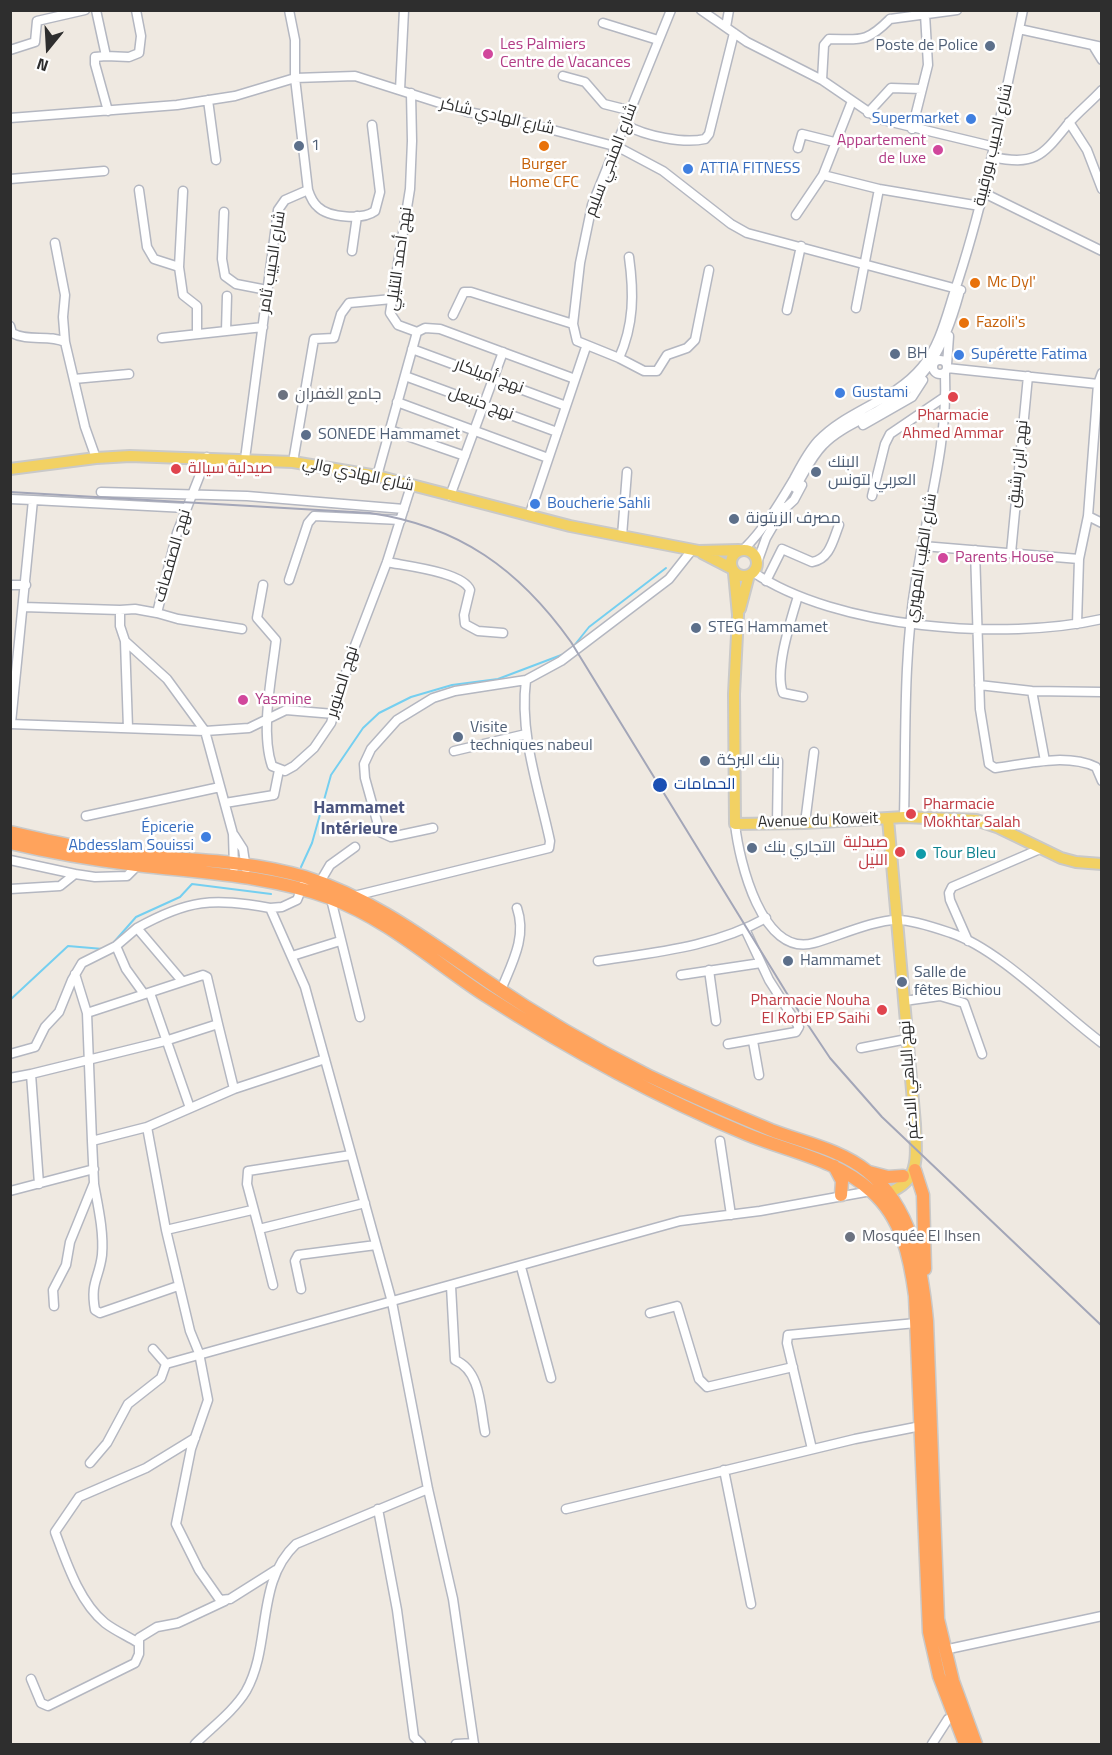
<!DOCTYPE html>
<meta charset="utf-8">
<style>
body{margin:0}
#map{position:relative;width:1112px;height:1755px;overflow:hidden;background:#efe9e1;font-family:"Titillium Web",sans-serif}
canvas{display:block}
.frame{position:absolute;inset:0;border:12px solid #2e2e2e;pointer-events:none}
.north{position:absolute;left:18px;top:18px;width:60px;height:60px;-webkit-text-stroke:4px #fff;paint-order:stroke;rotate:198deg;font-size:16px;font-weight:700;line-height:24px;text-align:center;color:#2e2e2e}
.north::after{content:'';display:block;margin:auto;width:21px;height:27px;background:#2e2e2e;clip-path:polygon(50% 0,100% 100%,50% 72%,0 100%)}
</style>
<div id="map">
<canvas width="1112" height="1755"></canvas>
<div class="frame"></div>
<div class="north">N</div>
</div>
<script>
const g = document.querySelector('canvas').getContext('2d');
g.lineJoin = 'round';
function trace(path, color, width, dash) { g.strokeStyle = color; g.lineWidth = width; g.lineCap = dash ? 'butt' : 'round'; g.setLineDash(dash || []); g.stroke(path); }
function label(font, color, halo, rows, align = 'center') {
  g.font = font + ' "Titillium Web",Cairo,sans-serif'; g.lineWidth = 5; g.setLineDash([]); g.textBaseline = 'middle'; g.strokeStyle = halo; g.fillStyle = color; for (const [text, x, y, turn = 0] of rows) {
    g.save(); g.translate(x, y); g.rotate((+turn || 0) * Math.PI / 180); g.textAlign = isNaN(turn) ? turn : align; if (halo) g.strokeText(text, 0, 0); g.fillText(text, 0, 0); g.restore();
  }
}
const stream = new Path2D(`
 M573,647L589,627L666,568
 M301,867L312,843L331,775L363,728L379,713L411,697L452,685L498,679L564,654
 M114,942L136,917L180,897L192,884L271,894
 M10,1000L68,946L103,949`);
const minor = new Path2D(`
 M96,10L106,56L95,57V64L108,111
 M671,10L592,205L580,263L573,324L577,341L619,358L644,371H657L667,355L687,348L695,340L709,270
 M701,10L747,42L822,80L879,119L995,147
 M890,19L957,10
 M603,23L658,40
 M726,27L729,10
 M1019,29L1102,47
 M1094,47L1102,60
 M10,50L35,42L37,21L85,10
 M106,56L129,57L139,53L141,36L136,10
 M563,76L585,82L604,104L632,111
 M822,80L824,45L829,39C860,39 865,44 890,19
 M400,90L404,10
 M411,93L412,141L410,189L390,313L398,325L417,332
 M208,100L216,160
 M868,113L891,88L922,89
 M10,118L177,105L235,96L295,78L355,76L468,112L530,124L618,147L663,171L731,224L747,233L961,290
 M1069,122L1087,150L1102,189
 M626,125C645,136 684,144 705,139L709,134L734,33
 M912,129L928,65L925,14
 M798,148L802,134L834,142
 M992,157C1036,166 1042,156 1068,124C1078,112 1091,102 1102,90
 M823,175L879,189L980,206
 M10,179L104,171
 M139,190L147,247L154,259L179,267L183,295L197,306V333
 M308,190C310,196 313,203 318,207C329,218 363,220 375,211L380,192L372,125
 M984,193L1102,251
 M224,212L222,259L225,276L236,284L267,290
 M796,215L823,175L852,101
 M55,243L65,295L63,317L65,342
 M352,251L357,216
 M179,267L183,191
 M856,308L879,189
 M787,310L801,246
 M453,315L464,292H471L573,324
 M10,326L12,333C28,342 49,334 65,342L85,427L96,458
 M226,331L227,296
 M417,332L425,328L440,329L575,379
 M162,338L263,327
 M412,349L566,406
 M619,358C634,325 634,293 629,257
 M933 367a7 7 0 1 1 14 0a7 7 0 1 1-14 0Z
 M947,365L949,336
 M947,368L1098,384
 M405,376L557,432
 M74,379L129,374
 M397,402L548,458
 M863,425L912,397L923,380
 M390,430L465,456
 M207,457L177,533L157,613L135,609L120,610V626L125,641L167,679L205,731L233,834L234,868
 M245,459L278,210L285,200L308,190L295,78V40L289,10
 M293,462L314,339L334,338L341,314L349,303L392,299
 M377,476L417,332
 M795,488C804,474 811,457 823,445C837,430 859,421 877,411C927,382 944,348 959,294
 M101,492L247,496L404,509
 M450,496L503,352
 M872,496L885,444L890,434L946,396
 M10,499L33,500
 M781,512L794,500L802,485
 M529,516L586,347
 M1088,516L1102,523
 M622,536L627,472
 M923,546L1079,559
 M744,549C765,528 779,504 794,479C801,466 808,452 818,441C847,410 893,402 922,367C939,347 946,318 954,293C985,201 1003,105 1023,10
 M975,550L980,709L989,764L995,768C1026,764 1066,753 1096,767L1102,781
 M1011,553L1028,376
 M387,562C406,566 463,572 470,590L464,615L465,624L478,631L503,633
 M757,563L766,538L784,507
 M753,572C836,629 1005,641 1102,619
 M289,580L308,523L314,516L401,520
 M766,581L782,549L812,562C830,559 833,540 839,525
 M10,585H26
 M263,585L257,618L276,640C272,676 260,731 272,766L285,771L294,766L314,748L331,723L351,656L387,562L411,486
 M798,596C791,620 774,670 783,693L803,697
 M23,607L120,610
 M157,613L178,619L242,629
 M1077,624L1079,559L1088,516L1098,384L1102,373
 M125,641L128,728
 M979,685L1032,691L1102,692
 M1032,691L1045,761
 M11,723L33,500L186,508
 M10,724L205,731L249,728L286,710L334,714
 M454,751L526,734
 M225,803L274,795L279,770
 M86,816L220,787
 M904,817C906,739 903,657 916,580C927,511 948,443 945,373
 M805,823L814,752
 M735,824C739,861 762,958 814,943C836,937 876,919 898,920C913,920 936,928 951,933C999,949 1059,1011 1102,1043
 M777,824L778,761
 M433,828L391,837L380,832L365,778L364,764L371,749L397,720L433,698L455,691L526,680L561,661L669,579L692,550
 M234,835L243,849L246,869
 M10,860L75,874
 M306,878L297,900L282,907L270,908L305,987L392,1302L428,1489L453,1599L474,1744
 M320,882L330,865L355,847
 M10,889L60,886L75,874L95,877L127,876L138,865
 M354,896L549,848L550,841C539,789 519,734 526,680
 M331,899L360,1017
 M968,941L950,900L949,893L952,887L1040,849
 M116,946L126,969L144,994
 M292,956L340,941
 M598,961C657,952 714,947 766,918
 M709,970L716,1021
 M75,974L87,1013
 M681,975L761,963
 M182,981L137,928C189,899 212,898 270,908
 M501,990C512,963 527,937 517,908
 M150,993L190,1108
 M904,1001L940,996L964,1003L982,1054
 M753,1041L759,1075
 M728,1044L796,1032L799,1027L769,980L745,929
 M861,1048L907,1039
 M10,1054L35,1047L45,1027L59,1012L72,980L82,963L116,946L137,928
 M10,1078L31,1074
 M147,1127L166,1230
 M92,1141L87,1013L203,975L207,977L218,1024
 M720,1141L731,1215
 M39,1184L31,1074L165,1041L218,1024L234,1089
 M94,1184C98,1206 104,1232 102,1255C99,1279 90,1282 95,1310L100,1313L178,1286
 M10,1191L94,1169
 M252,1210L166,1230L190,1331L199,1353L208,1400L191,1449L176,1524L199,1570L220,1600L230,1599L276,1570
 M259,1229L247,1184L248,1171L351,1155
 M521,1267L551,1378
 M273,1285L259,1229L365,1203
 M451,1286L455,1360C481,1371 480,1407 485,1432
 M301,1289L295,1261L298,1255L376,1245
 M54,1306L53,1290L66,1265L70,1242L94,1183L92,1141L147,1127L234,1089L325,1059
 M650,1313L677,1306L699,1379L707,1387L793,1367
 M153,1349L166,1364L680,1221L760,1211L871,1191
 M812,1449L787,1343L788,1335L916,1323
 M90,1463L107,1443L128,1404L161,1378L166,1364
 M724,1470L751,1604
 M378,1509L397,1610L414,1737L421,1744
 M566,1509L855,1439L921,1426
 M137,1642C127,1636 114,1630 105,1623C79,1602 66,1561 55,1532L79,1497L146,1468L195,1438
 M944,1650L1102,1616
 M31,1679L41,1703L48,1706L135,1663L139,1654V1638L157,1627L178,1623L225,1601
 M195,1744C211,1728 234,1711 246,1691C272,1645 255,1582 296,1544L428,1489
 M456,1744L474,1743
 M932,1744L948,1719L958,1714`);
const major = new Path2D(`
 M10,469L96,458L130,456L293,462L377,476L570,526L699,551L739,550
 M731 563a13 13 0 1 1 26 0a13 13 0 1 1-26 0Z
 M702,553L731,568
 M734,573L738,615L734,694L735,824L805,823L904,817L976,820L997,827L1061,858L1076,862L1102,864
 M740,609L749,575
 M882,1195C922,1183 916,1158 915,1124L888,819`);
const highway = new Path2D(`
 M10,832C53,842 97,852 141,856C197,860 251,861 305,877C374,899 428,941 487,981C538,1016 593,1048 649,1076C689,1095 730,1113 771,1130C802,1142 840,1149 867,1171C912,1207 922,1267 927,1321L938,1619L953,1681L976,1744
 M10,843C52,853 94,860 136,865C202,873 267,875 330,898C387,919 433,961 483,994C567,1048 654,1096 746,1134C789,1152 836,1159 871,1191C902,1218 910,1258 915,1296L929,1632L939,1676L965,1744
 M834,1166L842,1181L841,1195
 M915,1170L923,1195L925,1269
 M869,1172L888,1177L903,1176`);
const rail = new Path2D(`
 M10,492L370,513C459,526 519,569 571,642L786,992L830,1058L882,1117L1102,1326`);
const markers = [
 [990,46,6,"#5c6f8a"],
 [488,54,6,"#d1479c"],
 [971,119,6,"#3f7fe0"],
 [299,146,6,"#5c6f8a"],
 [544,146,6,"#e8710a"],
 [938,150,6,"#d1479c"],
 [688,169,6,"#3f7fe0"],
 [975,283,6,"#e8710a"],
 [964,323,6,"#e8710a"],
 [895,354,6,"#5c6f8a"],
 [959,355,6,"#3f7fe0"],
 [840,393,6,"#3f7fe0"],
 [283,395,6,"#6b7280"],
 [953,397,6,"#e0444e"],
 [306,435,6,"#5c6f8a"],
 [176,469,6,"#e0444e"],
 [816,472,6,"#5c6f8a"],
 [535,504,6,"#3f7fe0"],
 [734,519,6,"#5c6f8a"],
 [943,558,6,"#d1479c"],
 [696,628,6,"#5c6f8a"],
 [243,700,6,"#d1479c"],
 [458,737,6,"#5c6f8a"],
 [705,761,6,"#5c6f8a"],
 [660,785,8,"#1a4fb4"],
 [911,814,6,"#e0444e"],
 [206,837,6,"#3f7fe0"],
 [752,848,6,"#5c6f8a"],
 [900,852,6,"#e0444e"],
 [921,854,6,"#0f9aa8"],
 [788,961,6,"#5c6f8a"],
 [902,982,6,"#5c6f8a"],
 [882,1010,6,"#e0444e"],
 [850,1237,6,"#6b7280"]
];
const hotelNames = [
 ["Les Palmiers",500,45],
 ["Centre de Vacances",500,63],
 ["Appartement",926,141,"right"],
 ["de luxe",926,159,"right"],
 ["Parents House",955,558],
 ["Yasmine",255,700]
];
const serviceNames = [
 ["Poste de Police",978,46,"right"],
 ["1",311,146],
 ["BH",907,354],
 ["SONEDE Hammamet",318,435],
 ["البنك",828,463],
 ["العربي لتونس",828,481],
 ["مصرف الزيتونة",746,519],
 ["STEG Hammamet",708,628],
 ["Visite",470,728],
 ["techniques nabeul",470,746],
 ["بنك البركة",717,761],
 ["التجاري بنك",764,848],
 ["Hammamet",800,961],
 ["Salle de",914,973],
 ["fêtes Bichiou",914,991]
];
const streetNames = [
 ["شارع الهادي شاكر",497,117,13],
 ["شارع الحبيب بورقيبة",994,145,-77],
 ["شارع المنجي سليم",612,160,-69],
 ["نهج أحمد التليلي",400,259,-82],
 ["شارع الحبيب ثامر",273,262,-81],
 ["نهج أميلكار",489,377,20],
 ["نهج حنبعل",481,404,20],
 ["نهج ابن رشيق",1019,464,-84],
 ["شارع الهادي والي",358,475,12],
 ["نهج الصفصاف",173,556,-74],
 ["شارع الطيب المهيري",922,558,-81],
 ["نهج الصنوبر",343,682,-73],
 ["Avenue du Koweit",818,821,-2],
 ["نهج الباهي الادغم",910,1080,-94]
];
const shopNames = [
 ["Supermarket",959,119,"right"],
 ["ATTIA FITNESS",700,169],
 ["Supérette Fatima",971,355],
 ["Gustami",852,393],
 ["Boucherie Sahli",547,504],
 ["Épicerie",194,828,"right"],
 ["Abdesslam Souissi",194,846,"right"]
];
const foodNames = [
 ["Burger",544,165,"center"],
 ["Home CFC",544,183,"center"],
 ["Mc Dyl'",987,283],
 ["Fazoli's",976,323]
];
const worshipNames = [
 ["جامع الغفران",295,395],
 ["Mosquée El Ihsen",862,1237]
];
const healthNames = [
 ["Pharmacie",953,416,"center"],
 ["Ahmed Ammar",953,434,"center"],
 ["صيدلية سيالة",188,469],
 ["Pharmacie",923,805],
 ["Mokhtar Salah",923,823],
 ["صيدلية",888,843,"right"],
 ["الليل",888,861,"right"],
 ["Pharmacie Nouha",870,1001,"right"],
 ["El Korbi EP Saihi",870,1019,"right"]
];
const transitNames = [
 ["الحمامات",674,785]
];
const cultureNames = [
 ["Tour Bleu",933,854]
];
const neighbourhoodNames = [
 ["Hammamet",359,809],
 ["Intérieure",359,830]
];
trace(stream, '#75cff0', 2);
trace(minor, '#b4b7c1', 11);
trace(major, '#c9c9c9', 14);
trace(highway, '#c9c9c9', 15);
trace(minor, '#fff', 8);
trace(major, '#f2d163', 10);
trace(highway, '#ffa35c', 12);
trace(rail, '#a3a6b8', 2);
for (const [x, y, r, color] of markers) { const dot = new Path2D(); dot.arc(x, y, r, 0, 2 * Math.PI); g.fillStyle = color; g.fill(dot); trace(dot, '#fff', 2); }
label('16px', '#b23c85', '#fff', hotelNames, 'left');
label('16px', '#4e5e75', '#fff', serviceNames, 'left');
label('16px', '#2e2e2e', '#fff', streetNames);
label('16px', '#366cbe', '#fff', shopNames, 'left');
label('16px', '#c56008', '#fff', foodNames, 'left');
label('16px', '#5b616d', '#fff', worshipNames, 'left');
label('16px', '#be3a42', '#fff', healthNames, 'left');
label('16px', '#164399', '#fff', transitNames, 'left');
label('16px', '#0d838f', '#fff', cultureNames, 'left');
label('bold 18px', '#4d5680', '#fff', neighbourhoodNames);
</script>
